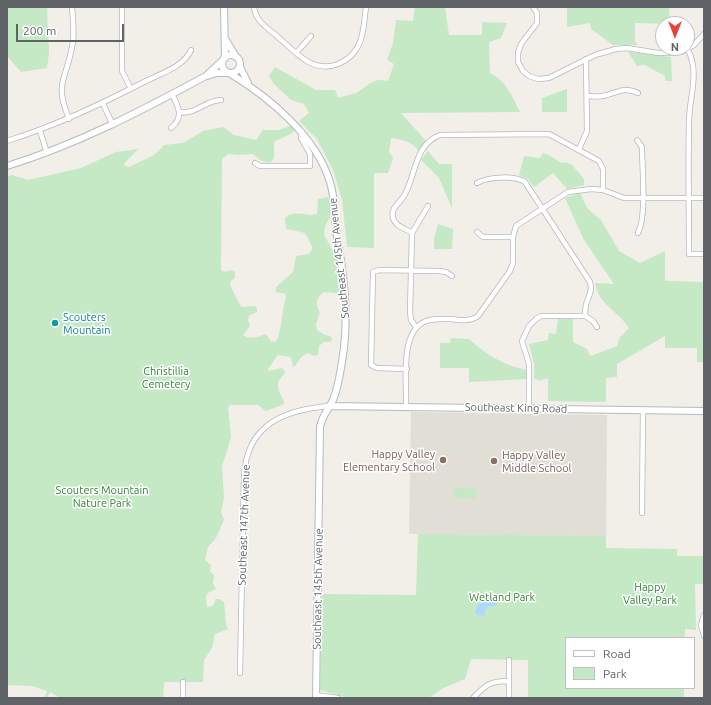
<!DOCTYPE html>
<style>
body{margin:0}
#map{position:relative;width:711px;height:705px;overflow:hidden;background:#f1efe8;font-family:Ubuntu,sans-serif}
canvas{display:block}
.frame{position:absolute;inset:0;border:8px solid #5f6368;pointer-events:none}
.legend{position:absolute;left:565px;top:637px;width:130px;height:52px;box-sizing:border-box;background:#fff;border:1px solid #bfc1c3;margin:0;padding:5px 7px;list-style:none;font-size:12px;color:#5f6368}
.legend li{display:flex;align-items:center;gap:8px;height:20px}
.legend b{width:20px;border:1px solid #bfc1c3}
.north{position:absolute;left:655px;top:16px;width:40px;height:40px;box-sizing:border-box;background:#fff;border:1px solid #bfc1c3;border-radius:50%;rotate:180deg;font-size:11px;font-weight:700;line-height:16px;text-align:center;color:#5f6368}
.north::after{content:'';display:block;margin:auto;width:14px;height:18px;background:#ea4335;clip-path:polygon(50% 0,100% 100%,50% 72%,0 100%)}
.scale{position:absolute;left:16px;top:24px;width:108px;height:18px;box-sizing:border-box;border:2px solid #5f6368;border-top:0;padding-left:5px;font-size:12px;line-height:14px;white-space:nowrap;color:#5f6368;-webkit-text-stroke:3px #fff;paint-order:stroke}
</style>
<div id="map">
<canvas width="711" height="705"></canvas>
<div class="frame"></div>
<ul class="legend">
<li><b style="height:5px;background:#fff"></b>Road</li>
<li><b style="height:11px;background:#c5e8c5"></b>Park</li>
</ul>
<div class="north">N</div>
<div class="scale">200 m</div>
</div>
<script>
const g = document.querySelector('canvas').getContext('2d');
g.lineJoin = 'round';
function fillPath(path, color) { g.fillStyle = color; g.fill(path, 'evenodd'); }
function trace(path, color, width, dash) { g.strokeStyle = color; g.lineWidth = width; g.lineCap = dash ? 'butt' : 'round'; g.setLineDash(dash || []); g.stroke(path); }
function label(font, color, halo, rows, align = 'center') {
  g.font = font + ' Ubuntu,sans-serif'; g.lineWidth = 3; g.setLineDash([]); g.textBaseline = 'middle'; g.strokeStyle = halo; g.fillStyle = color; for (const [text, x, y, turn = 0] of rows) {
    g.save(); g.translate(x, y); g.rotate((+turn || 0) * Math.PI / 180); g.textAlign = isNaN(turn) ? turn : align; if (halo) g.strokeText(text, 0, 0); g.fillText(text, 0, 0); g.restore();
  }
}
const education = new Path2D(`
 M411,412L607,415L606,536L409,534Z`);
const green = new Path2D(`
 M7,7H47L49,52L47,68L21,72L7,56Z
 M415,7H445L449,35H482V22L507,23L501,38L489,42L490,73C507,82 512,96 520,112L401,113L426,141L419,151C412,142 402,139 391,138L389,152L393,158L388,173H374V248L347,247L342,200L333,170L317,139L299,121L309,113L304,104L291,100L274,84L269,76L275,67L316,90H335L338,98C344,96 351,95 356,93C369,86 372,77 388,81L394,64L387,60L393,43L396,20L413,21Z
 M567,7H669L670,24L635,23V41L638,45H613L591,29L590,23L567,27Z
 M628,52L671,57L672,81H665V76L645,65L637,66Z
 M567,89V112H542V98Z
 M293,125L295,130C289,137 281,137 274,142V158L270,163L262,161L253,154L239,155L228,154L222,159L221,270L225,272L230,270L235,272V278L231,281L230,285L240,305L242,307L255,306L257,308V312L249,315L248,320L250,326L243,335C251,341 258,336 266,334L271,341L276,342C283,327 281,312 286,297L285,294L276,292V287L293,272L296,256L309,254L312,250V246L305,233L286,229L285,218C294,209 307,217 317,214L318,199L328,197L330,204V218L325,226L324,235L335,254L341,290L337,293L324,292C316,297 315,305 320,312L316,324L317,330L325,335L330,336L332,339L330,342H324L319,346L318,355L314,356L308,353L302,356L295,366L293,367L291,357L278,355L268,369L269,371L282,368L285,372C284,376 279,378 278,383C277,392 284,397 284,404L266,411L258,405H230L228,408L231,436L228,448L222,466L224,498L221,512L224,520L216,538L208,547L205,560L211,565L210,571L214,575L213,583L216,589L208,593L206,597L207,607L213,606L216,599H219L224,602L226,624L228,629L215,634L212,648L204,660L203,682H164L163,698H60L50,692L47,698H44L47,691L32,686L7,685V176L12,175L28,180L81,168L116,152L138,149L124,164L125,166L129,167L154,155L164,145L183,143L203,131L223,127L234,135L256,140L263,130H279Z
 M428,151L439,164H452V208L439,178L421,160Z
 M543,153L551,156L561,163L566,162L572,165L584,179V185L567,189L553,173L534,187L528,179L519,175L524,156L540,158Z
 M580,193L587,208L601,220L619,251L640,263L665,251V281L704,282V362H697V348H665V336L617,364V377L606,378V402L548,401V378L540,381L534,378V364L529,344L548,340L549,333L556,334L558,319H573V342L587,349L590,356L617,346L620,337L629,328C618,310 600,307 595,283L614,284L584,240L565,198Z
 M438,224L453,229L452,249H434V239Z
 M451,338L469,339C487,355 503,365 527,370L526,379L469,382V368H440V343H450Z
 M454,488L476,489V498H454Z
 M418,534L606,536V548L677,549V556H704V584H695L696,630L685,629V638H566V688H684V698H528V660L471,659L465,679L443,688L429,698L346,697L320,690L322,594L416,595Z`);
const water = new Path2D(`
 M483,599L495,600L497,602L496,606H488L485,612V616L477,615L475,613L477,607Z`);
const street = new Path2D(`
 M122,7V71L131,89
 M254,7C255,21 269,29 278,37C295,52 313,74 338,64C345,61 351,57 355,51C364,39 364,21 366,7
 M533,7L537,13V23L521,44L518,53V62L523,71L529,76L538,79L549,78L595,55L616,49L627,48L658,53L681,52L694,45L704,34
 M688,50C700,72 689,98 689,122C688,166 689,210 689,254H704
 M296,53L311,36
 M587,96C592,96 598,97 603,96C618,93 623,86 638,93
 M103,104L113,125
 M180,112C196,115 205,100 221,100
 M69,119C54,82 66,81 72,47C75,35 73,20 72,7
 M171,128C184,117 179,108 172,94
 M40,131L47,153
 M637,140L642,147C642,168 647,216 638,233
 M7,141C55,126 99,105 144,82C159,74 184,67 191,50
 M579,149L587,131L586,59
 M255,163L260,166H310V154L301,138L302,132
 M477,183C488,177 514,175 525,182L590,282C593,292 588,296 586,305C585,309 585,313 585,316H541L536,319L529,326L522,341L529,364V408
 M477,232L483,237H513
 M412,233L428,206
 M585,316L593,321L597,327
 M416,327L411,320L410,312L412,233C405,228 396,227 393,218C390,207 401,203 405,194C416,175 414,145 440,135L549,134L599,161L603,169V190
 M407,369L377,368L371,365L373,272L379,270L439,271L446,272L452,276
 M406,406C407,383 399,331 426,321C434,318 442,319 451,319C459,320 470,322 478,316L510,271L513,263V237L516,226L568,192L591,189L603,190L624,198H704
 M642,513L643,410
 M704,615L701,625L704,636
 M240,673L244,476C247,424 284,410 329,406
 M316,695L338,698
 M183,698V682
 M473,698C486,685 489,681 509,681
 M509,698V660`);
const secondary = new Path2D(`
 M224,7L225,58
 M226,40L236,57
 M222 64a9 9 0 1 1 18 0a9 9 0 1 1-18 0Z
 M240,67L248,83
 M229,73C269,97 316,136 330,182C336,201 334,222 338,242C345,282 349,321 342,362C340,374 338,388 333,400C328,410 322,416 320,427L316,698
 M207,75L222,61
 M7,166C78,144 139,112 204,77L217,73H227
 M329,406L704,411`);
const markers = [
 [55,323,4,"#0f9aa8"],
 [443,460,4,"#8d6e63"],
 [494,461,4,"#8d6e63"]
];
const streetNames = [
 ["Southeast 145th Avenue",339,258,-96],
 ["Southeast King Road",516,408,1],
 ["Southeast 147th Avenue",244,525,-88],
 ["Southeast 145th Avenue",318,589,-89]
];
const cultureNames = [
 ["Scouters",63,317],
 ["Mountain",63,330]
];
const parkNames = [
 ["Christillia",166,371],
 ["Cemetery",166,384],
 ["Scouters Mountain",102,490],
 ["Nature Park",102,503],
 ["Happy",650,587],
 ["Valley Park",650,600],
 ["Wetland Park",502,597]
];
const educationNames = [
 ["Happy Valley",435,454],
 ["Elementary School",435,467],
 ["Happy Valley",502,455,"left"],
 ["Middle School",502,468,"left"]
];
fillPath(education, '#e1ded6');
fillPath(green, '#c5e8c5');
fillPath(water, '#aadaff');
trace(street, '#b5b8bc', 6);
trace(secondary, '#b6babf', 8);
trace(street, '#fff', 4.5);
trace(secondary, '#fff', 6);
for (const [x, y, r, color] of markers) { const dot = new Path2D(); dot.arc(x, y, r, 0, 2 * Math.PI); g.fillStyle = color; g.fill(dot); trace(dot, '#fff', 1.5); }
label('11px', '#5f6368', '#fff', streetNames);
label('11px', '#0d838f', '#fff', cultureNames, 'left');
label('11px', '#348238', '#fff', parkNames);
label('11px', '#785e54', '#fff', educationNames, 'right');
</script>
